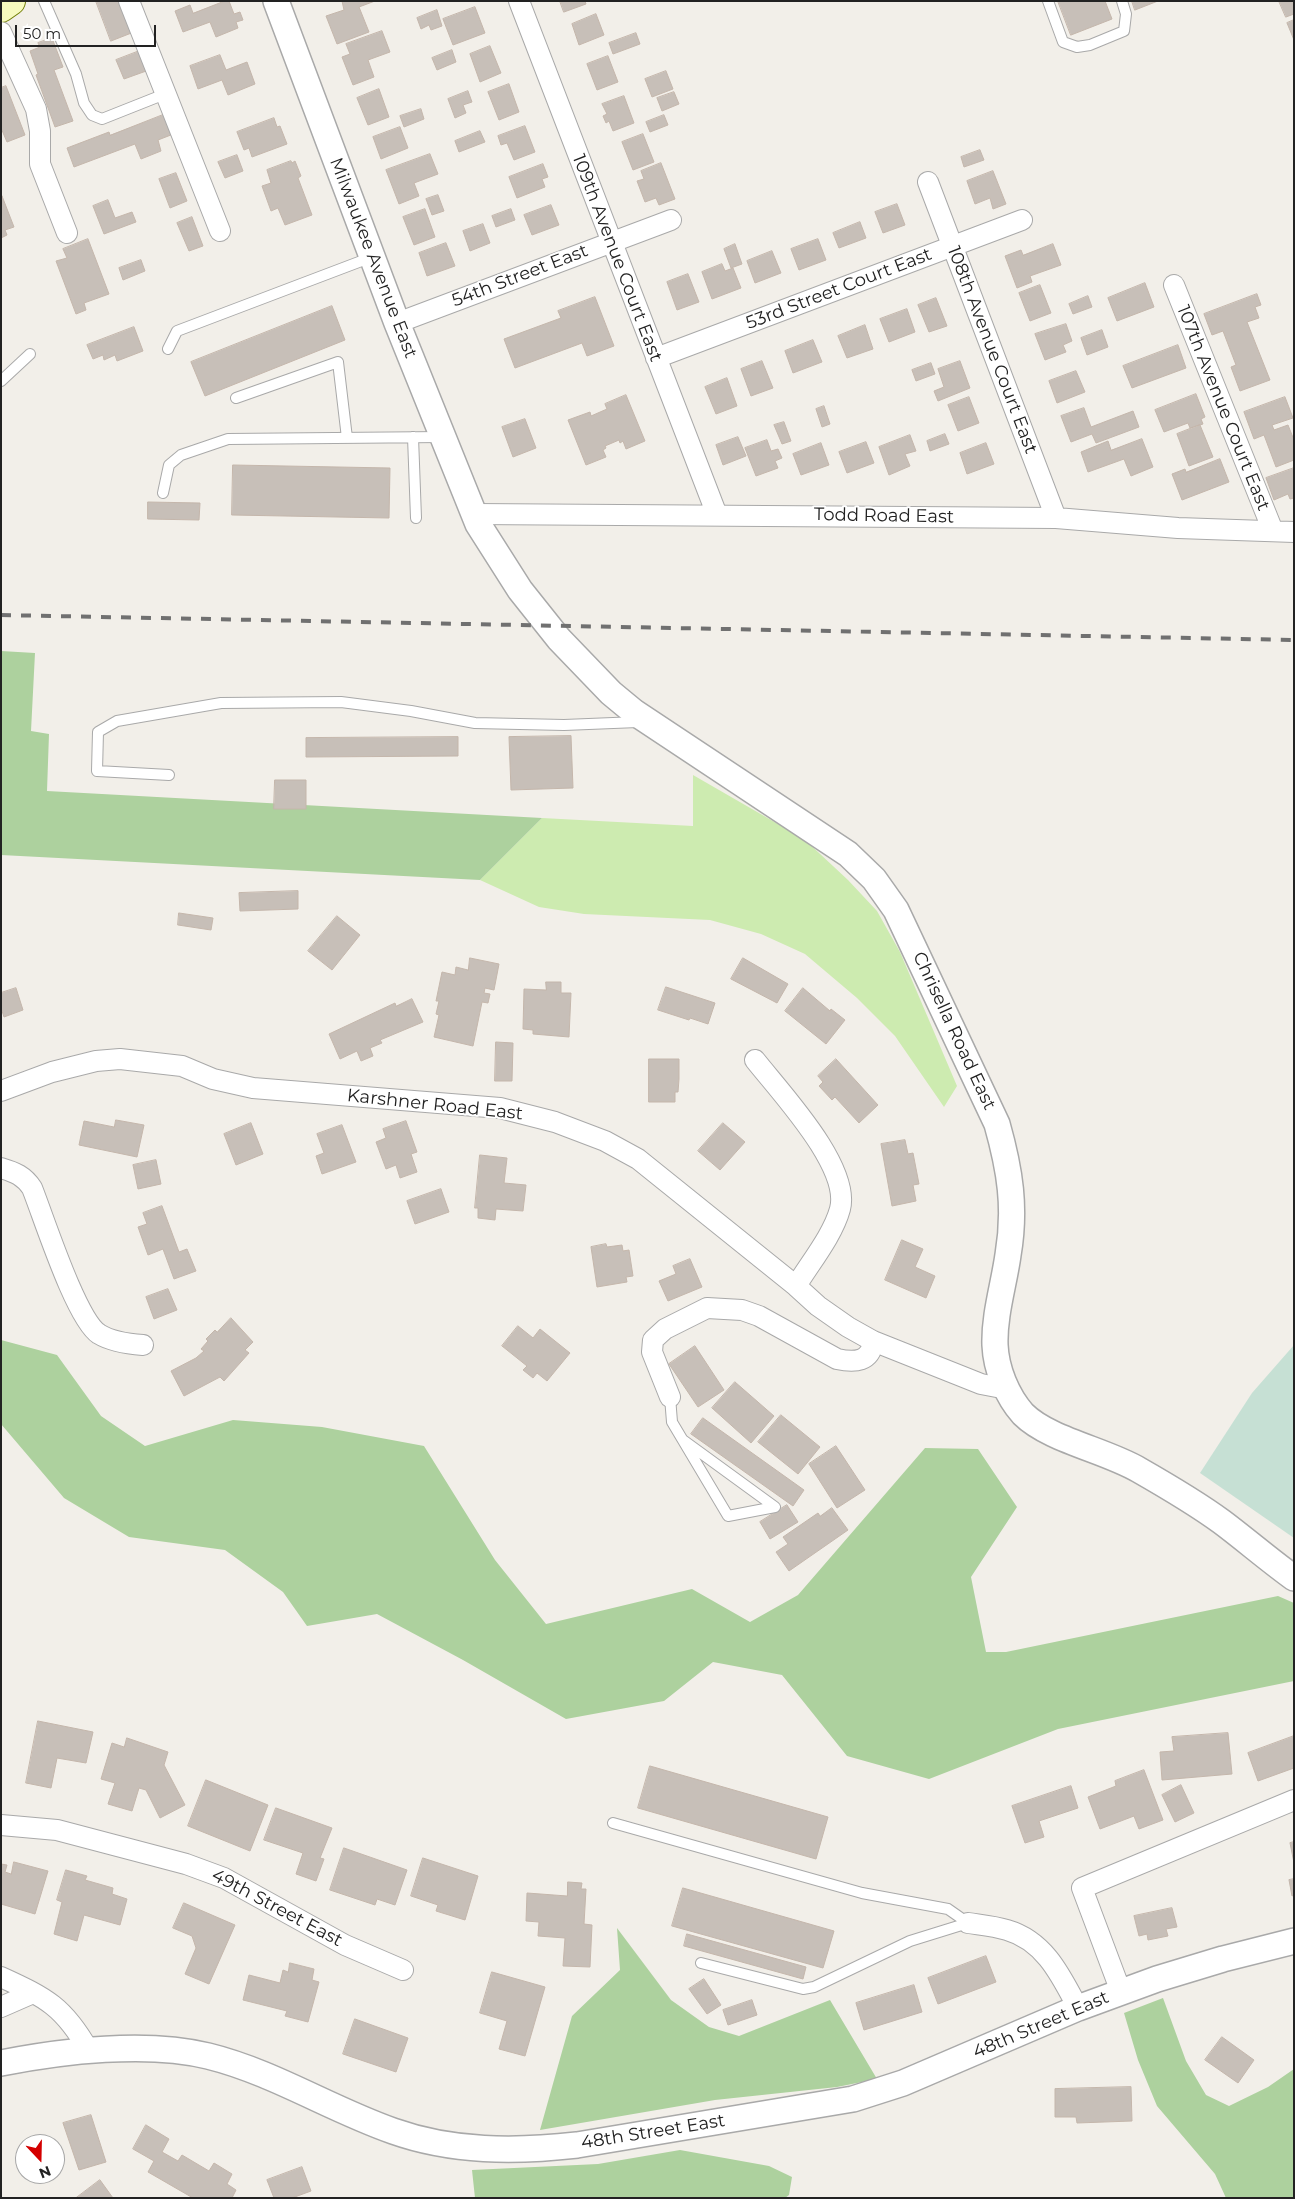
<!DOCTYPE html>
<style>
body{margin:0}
#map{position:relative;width:1295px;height:2199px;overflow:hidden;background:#f2efe9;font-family:Montserrat,sans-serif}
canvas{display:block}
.frame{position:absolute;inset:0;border:2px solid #222;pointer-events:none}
.north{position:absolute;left:15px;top:2134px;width:50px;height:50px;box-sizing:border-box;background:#fff;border:1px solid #a7a7a7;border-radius:50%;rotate:159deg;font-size:14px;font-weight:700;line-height:20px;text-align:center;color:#222}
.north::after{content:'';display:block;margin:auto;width:18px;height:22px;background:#d40000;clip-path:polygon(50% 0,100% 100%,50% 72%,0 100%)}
.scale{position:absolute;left:15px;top:25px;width:141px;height:22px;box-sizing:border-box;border:2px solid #222;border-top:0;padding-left:6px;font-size:15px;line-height:18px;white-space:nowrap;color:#222;-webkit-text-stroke:4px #fff;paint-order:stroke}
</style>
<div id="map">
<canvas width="1295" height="2199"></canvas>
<div class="frame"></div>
<div class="north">N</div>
<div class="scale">50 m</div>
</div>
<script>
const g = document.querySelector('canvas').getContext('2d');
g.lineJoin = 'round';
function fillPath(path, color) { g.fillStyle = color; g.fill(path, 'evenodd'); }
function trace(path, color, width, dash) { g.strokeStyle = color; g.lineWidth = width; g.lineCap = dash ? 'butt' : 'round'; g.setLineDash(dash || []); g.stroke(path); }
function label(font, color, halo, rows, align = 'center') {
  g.font = font + ' Montserrat,sans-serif'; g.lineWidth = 4; g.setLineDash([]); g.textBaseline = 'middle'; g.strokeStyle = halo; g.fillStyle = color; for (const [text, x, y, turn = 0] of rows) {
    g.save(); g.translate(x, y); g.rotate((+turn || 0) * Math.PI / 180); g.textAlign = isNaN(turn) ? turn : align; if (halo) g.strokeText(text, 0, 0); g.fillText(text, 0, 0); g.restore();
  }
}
const grass = new Path2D(`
 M693,775L804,839L848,880L877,911L900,952L957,1086L944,1107L895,1036L857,998L805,954L761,934L710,920L584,914L539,907L480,880L542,818L693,826Z`);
const forest = new Path2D(`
 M1,651L35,653L31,731L49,734L47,791L542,818L480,880L1,855Z
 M1,1340L57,1355L101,1416L145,1446L233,1420L322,1427L424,1446L495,1560L546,1624L692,1589L750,1622L798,1595L925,1448L978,1449L1017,1507L971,1577L986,1652H1006L1278,1596L1294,1603V1681L1058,1729L929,1779L847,1756L782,1675L713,1662L664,1701L566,1719L463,1660L377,1614L307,1626L283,1592L225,1550L129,1537L64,1498L1,1424Z
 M617,1928L671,2000L709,2027L739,2036L830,2000L877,2079L837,2087L715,2100L540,2130L572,2016L620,1970Z
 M1163,1998L1186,2061L1206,2095L1229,2106L1268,2087L1294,2069V2198H1226L1215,2174L1157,2106L1138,2060L1124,2013Z
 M680,2150L769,2166L792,2177L789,2195L785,2198H475L472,2170L598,2164Z`);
const wetland = new Path2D(`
 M1294,1345V1538L1200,1473L1252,1393Z`);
const building = new Path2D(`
 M96,1H123L134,32L111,41Z
 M225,1H229L234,14L240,12L243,20L236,22L238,28L216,37L210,22L183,32L175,11L190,5L193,13Z
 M375,1L359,7L369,32L337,44L326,16L344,10L342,1Z
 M560,1H585L586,4L564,12Z
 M1058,1H1105L1112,19L1071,35Z
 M1132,1H1158L1135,10Z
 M1279,1H1294V14L1286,17Z
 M475,7L485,33L453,45L443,19Z
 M437,10L442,26L431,30L429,25L421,29L417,18Z
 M596,14L604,35L579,45L572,24Z
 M1294,20V40L1287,23Z
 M382,31L390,52L368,60L374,77L353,85L342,57L350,54L346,44Z
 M636,33L640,44L613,54L609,43Z
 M52,38L63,67L54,70L73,121L55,127L36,75L38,74L30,51L40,47L38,43Z
 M490,46L501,73L480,82L470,54Z
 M142,50L149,70L124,79L116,60Z
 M452,50L456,62L437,70L432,58Z
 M220,55L226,70L247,62L255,84L228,95L222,80L198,89L190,66Z
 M608,56L618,82L597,90L587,64Z
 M666,71L673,89L652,97L645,79Z
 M509,84L519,112L499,120L488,92Z
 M6,86L25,135L7,142L1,128V88Z
 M379,89L389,117L368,125L357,98Z
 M468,91L472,102L463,105L466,113L455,118L448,99Z
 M674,92L679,104L662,111L657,98Z
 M624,96L634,123L613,131L609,121L606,123L603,116L607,114L602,104Z
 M421,109L424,119L404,127L400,116Z
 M168,113L176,133L158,140L161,151L141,159L135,144L74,167L67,148L109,132L110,135Z
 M664,115L668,125L650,132L646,122Z
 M274,118L277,127L280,126L287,144L252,157L249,148L244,150L237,132Z
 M525,126L535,152L514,160L507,143L501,145L498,136Z
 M400,127L408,148L381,159L373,137Z
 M480,131L485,142L459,152L455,141Z
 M643,134L654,162L633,170L622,142Z
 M980,150L984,160L964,167L961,157Z
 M430,154L438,174L414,183L419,196L399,204L386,170Z
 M237,155L243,171L225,178L218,162Z
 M291,161L292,163L295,161L301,176L298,178L312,215L285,225L278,208L271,211L262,186L271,183L267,170Z
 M661,163L675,199L659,205L656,198L645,202L637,181L644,179L641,171Z
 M543,164L548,177L542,179L545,187L517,198L509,177Z
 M993,171L1006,204L993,209L990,198L975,204L967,181Z
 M176,173L187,201L170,208L159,179Z
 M438,195L444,211L432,215L426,199Z
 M2,196L14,227L5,230L7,235L1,238Z
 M108,200L115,218L132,212L136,222L104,234L93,206Z
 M897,204L905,225L883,233L875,212Z
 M551,205L559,225L532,235L524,215Z
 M425,209L435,237L414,245L403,217Z
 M511,209L515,220L496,227L492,216Z
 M192,217L203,246L189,251L177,223Z
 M860,222L866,238L839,248L833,233Z
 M483,224L490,243L470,251L463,231Z
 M88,239L109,294L84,303L86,310L76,314L56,261L67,258L63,249Z
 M818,239L826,260L799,270L791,249Z
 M446,243L455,266L427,276L419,253Z
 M735,244L742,264L731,268L724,249Z
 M1053,244L1061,265L1030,276L1032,282L1017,288L1005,256L1021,250L1023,255Z
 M772,251L781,273L755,283L747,261Z
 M141,260L145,271L123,280L119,268Z
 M722,264L725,271L733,268L741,288L712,299L702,272Z
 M688,274L699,302L677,310L667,282Z
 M1145,283L1154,307L1117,321L1108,298Z
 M1040,285L1051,313L1030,321L1019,293Z
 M1257,294L1261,305L1255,307L1259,318L1247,322L1270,380L1240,391L1231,367L1236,365L1223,331L1212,335L1204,314Z
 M1088,296L1092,307L1073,314L1069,304Z
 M595,297L614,346L587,356L582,343L515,368L504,339L561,318L558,311Z
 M936,298L947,326L929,332L918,305Z
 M332,306L345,340L205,396L191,362Z
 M907,309L915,332L889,342L880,319Z
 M1066,324L1072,341L1063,345L1066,352L1045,360L1035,334Z
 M865,325L873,349L847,358L838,336Z
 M134,327L143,351L117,361L115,355L104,360L103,355L93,359L87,345Z
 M1102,330L1108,347L1087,355L1081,338Z
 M813,340L822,362L793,373L785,351Z
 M1178,345L1186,368L1132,388L1123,366Z
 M762,361L773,388L751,396L741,369Z
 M960,361L970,388L938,401L934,391L944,387L938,369Z
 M931,363L935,374L916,381L912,370Z
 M1076,371L1085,392L1057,403L1049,381Z
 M727,378L737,406L716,414L705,387Z
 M1196,394L1205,417L1201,419L1203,424L1190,428L1188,423L1164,432L1155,410Z
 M626,395L645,441L626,449L623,441L620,443L619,440L605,446L606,448L603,450L606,457L586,465L568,420L590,412L591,416L607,409L605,404Z
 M969,397L979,423L958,431L948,405Z
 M1285,397L1293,418L1272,425L1274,430L1288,425L1294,440V460L1276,467L1264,435L1254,439L1244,412Z
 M824,406L830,424L822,427L816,409Z
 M1084,408L1091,427L1133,411L1139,427L1096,443L1092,434L1071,442L1061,416Z
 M525,419L536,448L513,457L502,427Z
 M784,422L791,441L782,444L774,425Z
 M1200,425L1213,457L1189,466L1177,434Z
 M945,434L949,444L930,451L927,441Z
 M910,435L916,451L905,454L910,466L889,475L879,447Z
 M738,437L746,456L723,465L716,445Z
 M1142,439L1153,467L1131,476L1124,459L1088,472L1081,452L1108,441L1111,450Z
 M767,440L771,451L778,449L782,458L775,461L778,468L756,476L745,448Z
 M866,442L874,463L847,473L839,452Z
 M821,443L829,465L801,475L793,454Z
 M986,443L994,464L967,474L960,453Z
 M1220,459L1229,482L1182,500L1172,474L1185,469L1186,472Z
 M233,465L390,468L389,518L232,515Z
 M1294,468V498L1290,499L1288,494L1274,500L1266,478Z
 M148,502L200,503L199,520L148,519Z
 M571,736L573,788L511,790L509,737Z
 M458,737V756L306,757V738Z
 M275,780H306V809H274Z
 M298,891V909L240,911L239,893Z
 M179,913L213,918L211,930L178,925Z
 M337,916L360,935L332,970L308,951Z
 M470,958L499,964L494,990L485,988L484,993L490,994L488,1003L482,1002L473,1046L434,1037L439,1015L436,1014L439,1001H436L442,972L455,975L456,967L468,970Z
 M743,958L788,984L777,1003L731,979Z
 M546,982H561V993H571L569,1037L533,1034V1030L523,1029L524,989L546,990Z
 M666,987L715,1003L708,1024L690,1018L689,1020L658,1010Z
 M16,988L23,1010L4,1017L1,1008V993Z
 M803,988L830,1011L831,1009L845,1020L826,1044L785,1011Z
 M412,999L423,1022L380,1040L382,1043L370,1048L373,1056L361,1061L357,1051L340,1059L329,1034L395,1003L396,1006Z
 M496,1042L513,1043L512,1081H495Z
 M649,1059H679V1079L678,1092H675V1102H649Z
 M836,1059L878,1105L859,1123L835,1097L832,1100L819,1086L823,1082L818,1076Z
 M116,1120L144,1125L137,1157L79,1145L84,1121L114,1127Z
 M406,1121L417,1152L411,1154L417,1172L400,1178L396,1165L386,1169L376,1142L386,1138L383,1129Z
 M251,1123L263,1154L236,1165L224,1134Z
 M723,1123L745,1142L720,1170L698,1151Z
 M342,1125L356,1162L322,1174L316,1156L324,1153L317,1134Z
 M905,1140L908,1154L913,1153L919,1184L913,1185L916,1201L892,1206L881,1144Z
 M480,1155L507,1158L504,1183L526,1185L523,1211L496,1209L495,1220L478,1218V1208H475Z
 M156,1160L161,1184L138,1189L133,1165Z
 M441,1189L449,1212L415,1224L407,1201Z
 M162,1206L179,1252L187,1249L196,1271L174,1279L163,1249L148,1255L138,1227L147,1224L143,1213Z
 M902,1240L923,1249L915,1267L935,1276L926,1298L885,1280Z
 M606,1244L607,1247L622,1245L623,1251L629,1250L633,1276L626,1277L627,1282L597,1287L591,1247Z
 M690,1259L702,1287L668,1301L659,1281L676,1274L673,1266Z
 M168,1289L177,1310L154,1319L146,1297Z
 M231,1318L253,1342L245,1350L249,1353L224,1381L220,1377L184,1396L171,1371L196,1358L204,1351L201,1349L208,1341L206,1339L215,1330L217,1332Z
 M518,1326L533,1338L540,1329L570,1353L547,1381L537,1373L533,1378L523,1370L527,1366L502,1346Z
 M695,1346L724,1390L698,1407L669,1364Z
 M735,1382L774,1416L751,1443L712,1408Z
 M781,1415L820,1447L798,1474L758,1442Z
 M703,1418L804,1490L793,1506L691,1434Z
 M836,1446L865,1490L837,1508L809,1464Z
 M787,1505L798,1522L770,1539L760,1522Z
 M832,1508L848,1530L789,1571L776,1552L788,1544L783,1537L818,1513L820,1516Z
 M38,1721L93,1732L86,1763L57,1758L51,1788L26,1783Z
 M1228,1733L1232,1774L1162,1780L1160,1752L1174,1751L1172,1737Z
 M1294,1736V1768L1258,1781L1248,1753Z
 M127,1738L168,1752L164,1765L185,1805L160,1818L146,1790L139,1788L132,1811L108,1804L115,1783L101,1779L112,1743L124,1747Z
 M650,1766L828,1817L816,1859L638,1808Z
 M1144,1770L1163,1820L1139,1829L1134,1816L1100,1829L1088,1797L1116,1786L1115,1781Z
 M206,1780L268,1805L250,1851L188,1826Z
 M1181,1785L1194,1813L1175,1822L1162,1795Z
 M1071,1786L1078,1808L1039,1821L1044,1837L1025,1843L1012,1806Z
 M276,1808L332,1828L320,1858L324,1859L316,1881L296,1874L303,1853L264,1840Z
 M1294,1842V1863L1290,1843Z
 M344,1848L407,1870L395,1905L377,1899L375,1905L330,1890Z
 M423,1858L478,1876L465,1920L436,1911L438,1905L411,1896Z
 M14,1862L48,1871L35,1914L1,1904V1864L7,1865L5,1872L11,1874Z
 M66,1870L87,1876L85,1880L113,1888L112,1894L127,1899L120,1925L84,1915L77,1941L54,1934L62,1902L57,1900Z
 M1294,1879V1895L1292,1896L1289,1880Z
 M568,1882L582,1883L581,1889H586L584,1924L592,1925L590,1967L563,1966L565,1938L538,1936L539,1922L526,1921L527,1893L567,1896Z
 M683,1888L834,1931L823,1968L672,1926Z
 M184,1903L235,1925L209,1984L185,1974L196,1948L192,1936L173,1928Z
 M1172,1908L1177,1927L1166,1929L1168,1936L1148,1940L1147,1934L1139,1936L1134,1916Z
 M687,1934L806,1967L803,1979L684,1946Z
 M986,1956L996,1982L938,2004L928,1978Z
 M290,1963L314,1969L312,1980L319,1982L308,2022L285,2016L287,2011L243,2000L249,1975L280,1983L283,1970L288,1972Z
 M492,1972L545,1987L525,2056L499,2049L507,2021L480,2013Z
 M704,1979L721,2005L707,2014L689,1989Z
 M914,1985L922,2012L864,2030L856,2003Z
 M752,2000L757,2015L728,2025L723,2010Z
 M355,2019L408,2038L396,2072L343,2054Z
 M1222,2037L1254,2060L1238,2083L1205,2060Z
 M1131,2087L1132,2121L1077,2123L1076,2117H1055V2089Z
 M91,2115L106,2162L79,2170L63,2123Z
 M146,2125L169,2139L162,2152L178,2161L182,2155L209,2171L214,2163L232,2174L227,2184L236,2190L232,2198H193L148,2172L154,2161L133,2149Z
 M302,2167L311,2191L292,2198H274L267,2180Z
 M100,2180L113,2198H76Z`);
const service = new Path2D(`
 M44,1L76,74L84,103L92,115L102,119L165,94
 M1048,1L1063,42L1077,47L1090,45L1124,31L1126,14L1122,1
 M168,349L177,331L372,257
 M1,381L30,354
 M236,398L338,362L347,438
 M413,437L416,518
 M163,493L169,465L181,455L228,439L442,437
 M169,775L97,771L98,732L117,721L221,703L341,702L411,711L475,723L564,725L638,722
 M670,1397L672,1422L728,1516L775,1507L683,1440
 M613,1823L862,1893L948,1909L968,1923
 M701,1963L803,1989L814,1987L910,1941L968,1923`);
const minor = new Path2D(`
 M129,1L220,231
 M519,1L717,515
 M1,32L36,109L40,131V164L67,233
 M928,182L1056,518
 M1174,285L1273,531
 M397,323L671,220
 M656,358L1022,220
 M474,514L1056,518L1178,528L1294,532
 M755,1060C781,1093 851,1167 840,1209C833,1235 810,1263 796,1286
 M1,1091L52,1072L96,1061L120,1059L182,1066L213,1079L253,1088L500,1108L555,1122L605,1141L638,1159L796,1286L818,1306L848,1327L873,1341L981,1384L1007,1389
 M1,1168C15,1172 24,1176 32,1188C44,1218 76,1319 99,1334C112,1342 129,1344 143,1345
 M670,1397L652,1352L653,1340L665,1329L707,1308L742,1310L759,1316L837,1359C855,1363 871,1362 873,1341
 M1,1825L57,1830L186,1864L224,1878L345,1945L403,1970
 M968,1923C981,1925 994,1926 1007,1930C1045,1941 1061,1976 1078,2008
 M1,1977C47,1998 64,2007 89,2051
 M1121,1992L1082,1888L1294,1800
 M1,2007L33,1993`);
const tertiary = new Path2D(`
 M276,1L397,323L478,524L520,590L559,639L611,693L634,712L848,854L874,879L896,910L997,1124C1010,1170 1016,1208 1008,1255C1004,1284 994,1315 995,1345C996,1369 1007,1396 1023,1414C1049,1440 1105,1450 1139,1470C1167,1486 1196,1503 1222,1522C1246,1540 1269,1560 1294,1578
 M1,2063C63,2051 147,2041 208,2056C273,2072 330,2109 393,2131C452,2152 515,2152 577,2145L853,2099L903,2083L1078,2008L1157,1979L1223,1959L1294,1941`);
const secondary = new Path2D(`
 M1,8L11,1`);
const rail = new Path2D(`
 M1,615L1294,640`);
const streetNames = [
 ["Milwaukee Avenue East",373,258,69],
 ["109th Avenue Court East",617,258,69],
 ["54th Street East",520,276,-21],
 ["53rd Street Court East",839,289,-21],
 ["108th Avenue Court East",992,350,69],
 ["107th Avenue Court East",1223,408,68],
 ["Todd Road East",884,516,1],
 ["Chrisella Road East",954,1031,65],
 ["Karshner Road East",435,1105,6],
 ["49th Street East",277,1908,28],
 ["48th Street East",1041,2025,-23],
 ["48th Street East",653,2132,-9]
];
fillPath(grass, '#cdebb0');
fillPath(forest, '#add19e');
fillPath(wetland, '#c6e0d4');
fillPath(building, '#c7bfb8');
trace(building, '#c4b6ab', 1);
trace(service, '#a9a9a9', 12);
trace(minor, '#a9a9a9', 22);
trace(tertiary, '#a9a9a9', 28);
trace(secondary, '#707d05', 30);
trace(service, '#fff', 10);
trace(minor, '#fff', 20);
trace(tertiary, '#fff', 25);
trace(secondary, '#f7fabf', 28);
trace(rail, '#707070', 4, [10, 10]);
label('18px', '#222', '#fff', streetNames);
</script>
